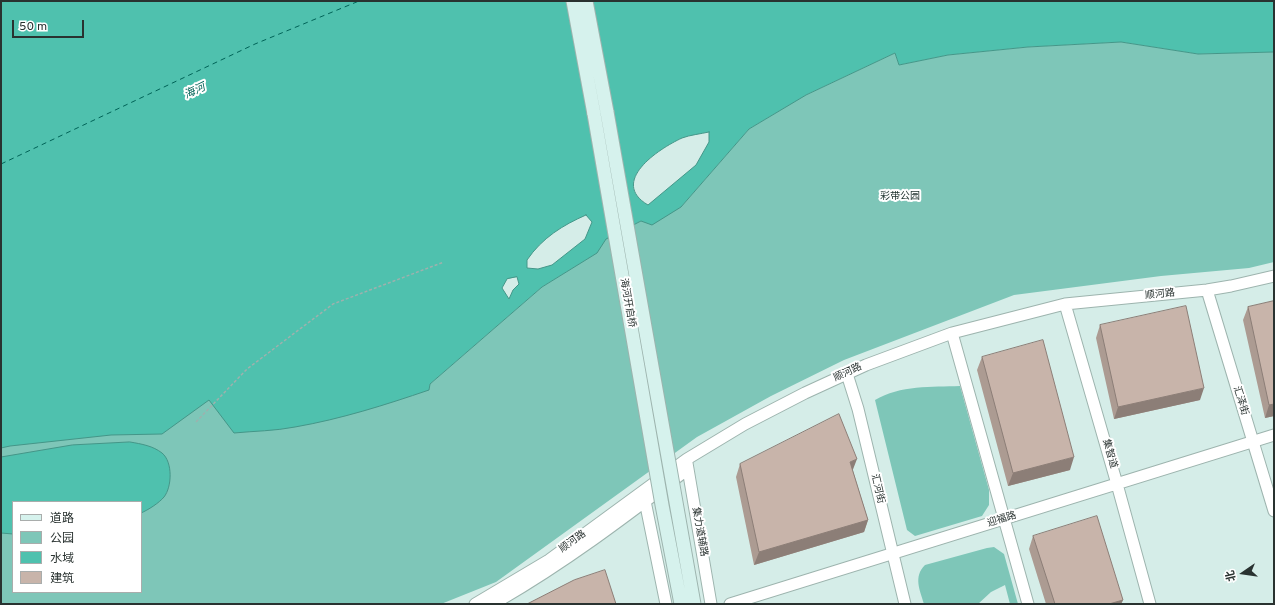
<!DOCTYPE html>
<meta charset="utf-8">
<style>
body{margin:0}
#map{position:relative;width:1275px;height:605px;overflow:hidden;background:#d5ede8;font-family:Overpass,"Noto Sans SC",sans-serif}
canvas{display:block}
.frame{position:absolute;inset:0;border:2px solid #293230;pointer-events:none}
.legend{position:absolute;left:12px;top:501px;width:130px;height:92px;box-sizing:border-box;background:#fff;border:1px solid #a9adac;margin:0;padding:5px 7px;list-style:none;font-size:12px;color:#293230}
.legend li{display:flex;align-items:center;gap:8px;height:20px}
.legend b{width:20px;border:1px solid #a9adac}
.north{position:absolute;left:1223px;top:553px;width:40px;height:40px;-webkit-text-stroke:3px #fff;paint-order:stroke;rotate:257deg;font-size:11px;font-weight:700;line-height:16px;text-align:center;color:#293230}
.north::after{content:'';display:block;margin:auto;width:14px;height:18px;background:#293230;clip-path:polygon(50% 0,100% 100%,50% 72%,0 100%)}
.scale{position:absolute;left:12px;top:20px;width:72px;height:18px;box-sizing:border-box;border:2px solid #293230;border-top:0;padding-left:5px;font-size:12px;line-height:14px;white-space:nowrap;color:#293230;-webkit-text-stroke:3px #fff;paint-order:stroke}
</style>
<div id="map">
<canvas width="1275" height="605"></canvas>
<div class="frame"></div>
<ul class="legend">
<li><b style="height:5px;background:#d6f2ed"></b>道路</li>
<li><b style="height:11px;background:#7ec6b8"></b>公园</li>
<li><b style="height:11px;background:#4fc1ae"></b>水域</li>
<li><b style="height:11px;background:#c8b4aa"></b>建筑</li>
</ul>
<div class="north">北</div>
<div class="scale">50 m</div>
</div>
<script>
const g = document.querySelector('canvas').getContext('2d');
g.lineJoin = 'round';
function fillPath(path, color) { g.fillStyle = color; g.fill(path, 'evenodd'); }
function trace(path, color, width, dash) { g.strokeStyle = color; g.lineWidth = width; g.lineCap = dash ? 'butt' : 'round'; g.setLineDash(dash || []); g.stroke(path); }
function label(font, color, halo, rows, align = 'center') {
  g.font = font + ' Overpass,"Noto Sans SC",sans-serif'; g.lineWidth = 4; g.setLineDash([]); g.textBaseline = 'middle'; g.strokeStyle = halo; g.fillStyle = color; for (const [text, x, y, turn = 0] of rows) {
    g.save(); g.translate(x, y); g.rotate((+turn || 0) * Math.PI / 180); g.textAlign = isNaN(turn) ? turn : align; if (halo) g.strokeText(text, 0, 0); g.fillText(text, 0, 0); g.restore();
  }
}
const green = new Path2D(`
 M1121,42L1198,54L1274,52V262L1249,268L1161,276L1014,295L844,360L771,396L697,437L496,582L441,604H1V431L166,374L429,390L430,384L542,287L596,253L605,239L641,221L681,207L749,129L802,97L895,53L899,65L948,55L1028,47ZM13,502H141V592H13Z
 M960,386L989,490V505L982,516L915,536L907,530L875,400C900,385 932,387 960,386Z
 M994,547L1004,554L1018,604H1010L1005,585L991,592L978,604H924C920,590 913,577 925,565L987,548Z`);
const water = new Path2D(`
 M1,1H1274V52L1198,54L1121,42L1028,47L948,55L899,65L895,53L806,95L749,129L681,207L652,225L641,221L606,239L597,253L542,287L430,384L429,390C385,405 341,419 295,427C275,431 254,431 234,433L209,400L162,434L111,435L10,446L1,448ZM709,132V142L696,165L648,205C609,182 658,149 682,138C690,135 700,134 709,132ZM586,215L592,222L585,239L552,265L538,269L527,268V260C542,238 563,225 586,215ZM517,277L519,284L513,290L509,299L502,288L507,279Z
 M130,442C142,444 153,446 162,453C173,462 172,487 164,497C159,503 148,510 141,513V502H13V534L1,533V457L72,445Z`);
const ferry = new Path2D(`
 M1,164L255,44L359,1`);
const path = new Path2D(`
 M196,422L247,369L333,304L444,262`);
const tertiary = new Path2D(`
 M1207,290L1274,511
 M1065,304L1117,484L1150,604
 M952,333L1028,604
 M847,374L858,409L905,604
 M687,463L711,604
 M644,496L666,604
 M475,604L549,560L687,459L745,424L805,393L866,365L952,333L1065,304L1207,290L1231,286L1274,276
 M493,604C562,565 625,517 688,469
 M730,604L1274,435`);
const secondary = new Path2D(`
 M573,1L594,114
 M586,1L607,112`);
const secondaryBridge = new Path2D(`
 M607,112L694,604
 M594,114L662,505L681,604`);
const wall = new Path2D(`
 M1274,301V416L1265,418L1243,320L1248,307Z
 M1100,325L1200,400L1114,419L1096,338Z
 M982,357L1070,470L1008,486L977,370Z
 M740,464L853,471L868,520L864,532L754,565L736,477Z
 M1033,536L1123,600L1121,604H1046L1029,549Z`);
const shadedWall = new Path2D(`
 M1204,388L1200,400L1114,419L1118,407Z
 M1274,404V416L1265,418L1269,405Z
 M1074,457L1070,470L1008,486L1013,473Z
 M857,459L852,472L850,462Z
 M868,520L864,532L754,565L759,552Z
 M1123,600L1121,604H1109Z`);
const building = new Path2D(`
 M1274,301V404L1269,405L1248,307Z
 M1186,306L1204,388L1118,407L1100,325Z
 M1043,340L1074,457L1013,473L982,357Z
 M839,414L857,459L850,462L868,520L759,552L740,464Z
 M1097,516L1123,600L1109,604H1055L1033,536Z
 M605,570L616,604H527L574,580Z`);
const parkNames = [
 ["彩带公园",900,197]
];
const streetNames = [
 ["顺河路",1160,295,-6],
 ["海河开启桥",627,303,80],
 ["顺河路",848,373,-25],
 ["汇泽街",1240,401,73],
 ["集智道",1109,454,74],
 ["汇河街",877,489,77],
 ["迎福路",1002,520,-17],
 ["集力道辅路",699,532,80],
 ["顺河路",573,542,-36]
];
const waterNames = [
 ["海河",195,92,-25]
];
fillPath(green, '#7ec6b8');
fillPath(water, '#4fc1ae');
trace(water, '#449688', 1);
trace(ferry, '#006357', 1, [5, 4]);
trace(tertiary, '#9db4ae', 13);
trace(secondary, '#9db4ae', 15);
trace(path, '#9eb1ad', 1.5, [3, 2]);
trace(tertiary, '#fff', 11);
trace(secondary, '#d6f2ed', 13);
trace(secondaryBridge, '#9db4ae', 15, []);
trace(secondaryBridge, '#d6f2ed', 13);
fillPath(wall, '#ac9b92');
fillPath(shadedWall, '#8c7e77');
fillPath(building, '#c8b4aa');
trace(building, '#8c7e77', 1);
label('10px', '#1a2e2a', '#fff', parkNames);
label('10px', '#293230', '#fff', streetNames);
label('italic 11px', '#006357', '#fff', waterNames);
</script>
